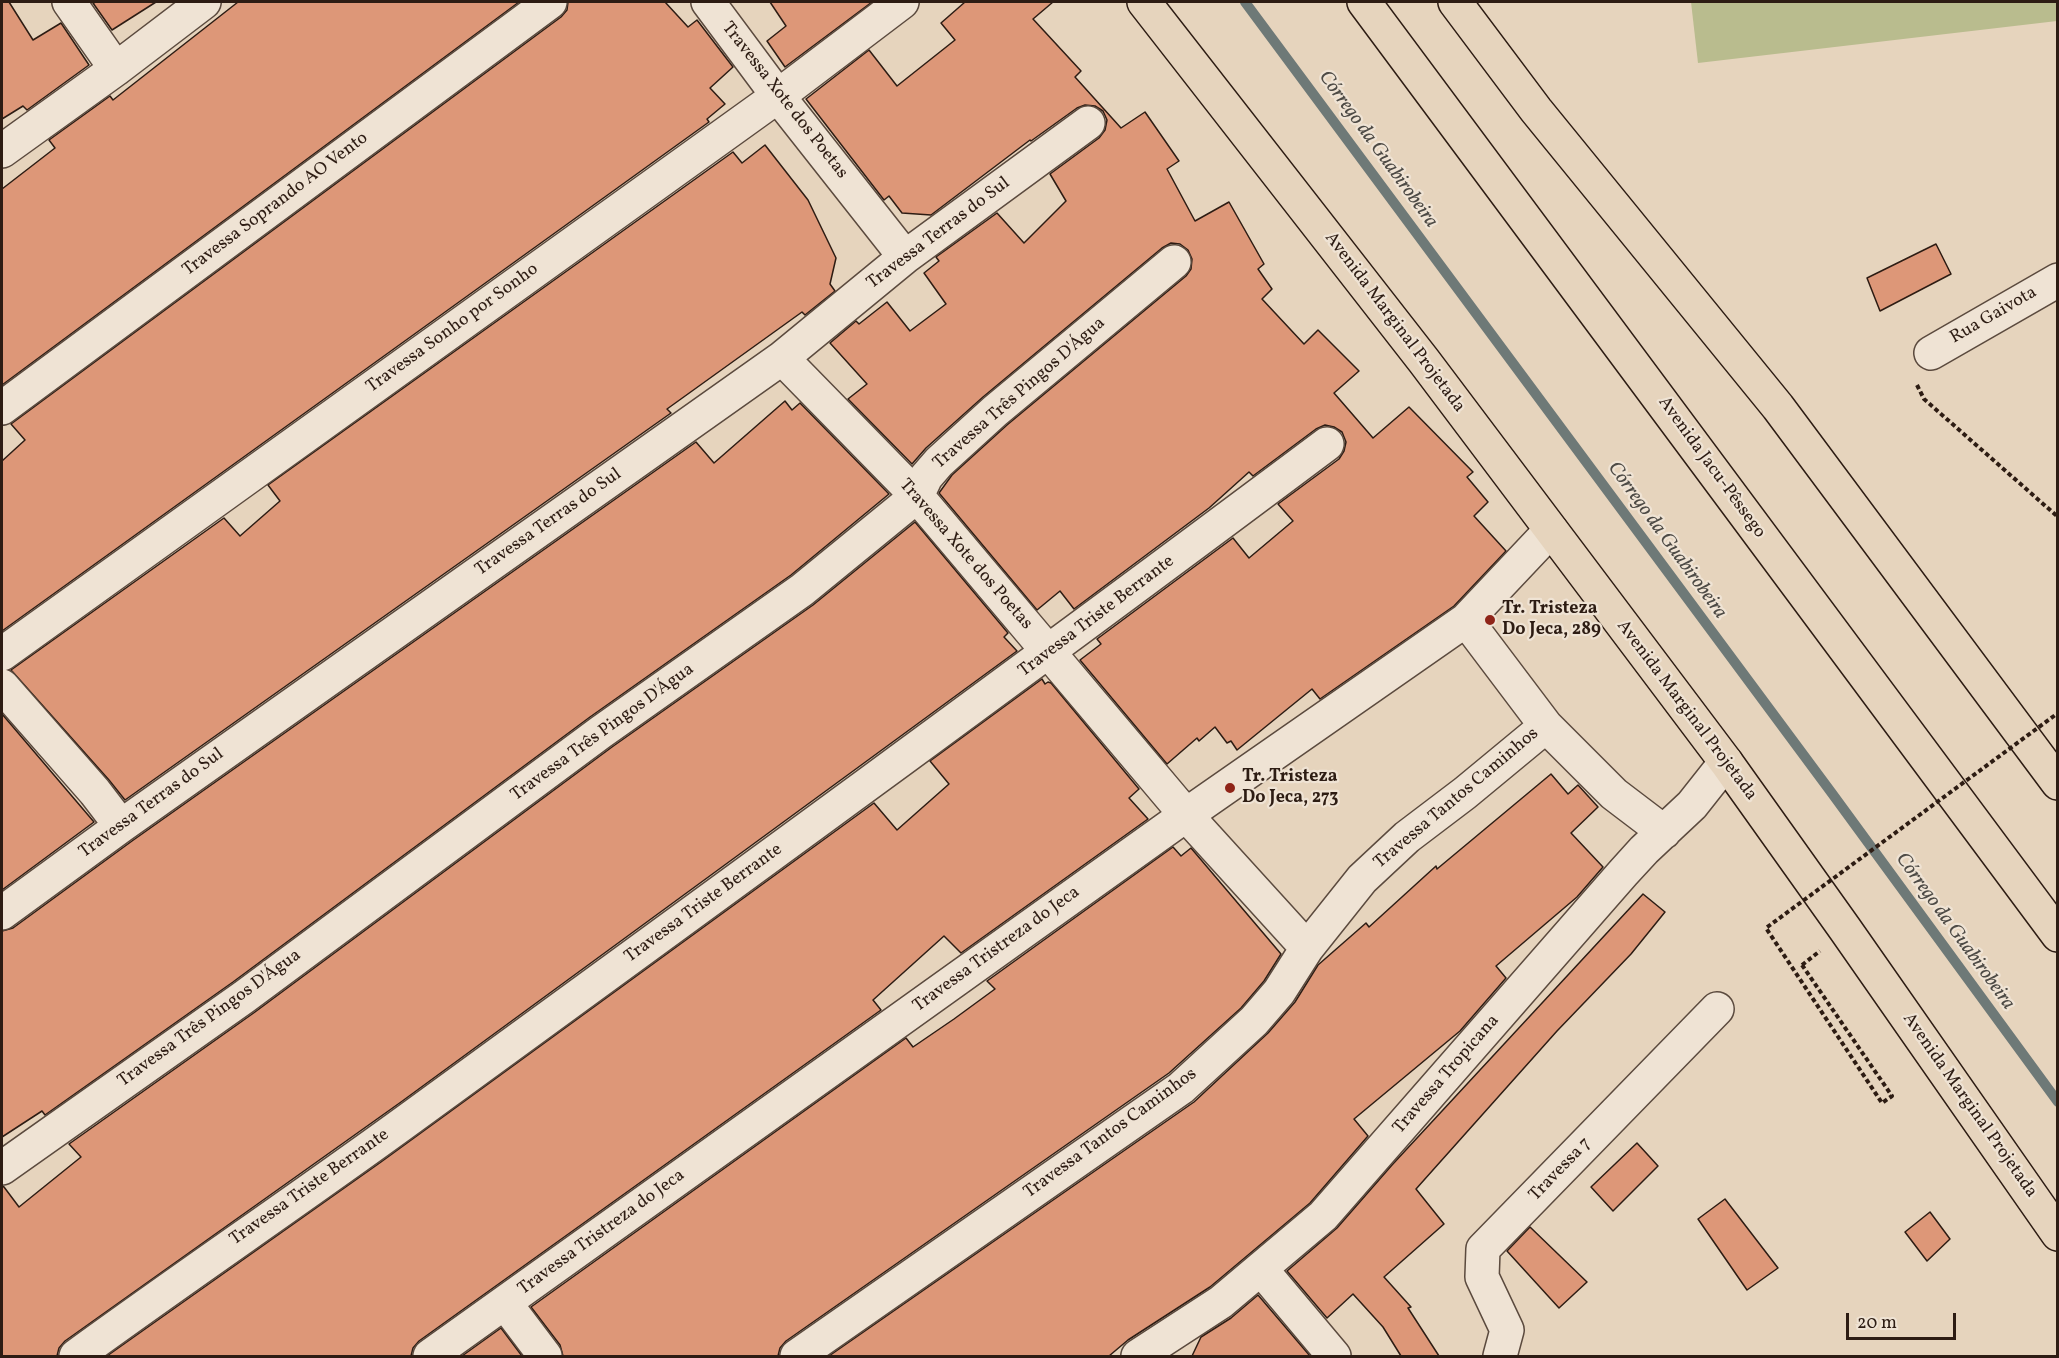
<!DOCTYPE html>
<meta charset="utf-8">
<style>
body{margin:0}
#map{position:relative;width:2059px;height:1358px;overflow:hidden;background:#e6d4bd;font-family:Vollkorn,serif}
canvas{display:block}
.frame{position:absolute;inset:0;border:3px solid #2d1c13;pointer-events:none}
.scale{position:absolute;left:1846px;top:1313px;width:110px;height:27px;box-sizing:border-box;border:3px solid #2d1c13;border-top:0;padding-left:8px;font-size:18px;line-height:21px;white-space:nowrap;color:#2d1c13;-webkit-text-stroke:4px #efe3d4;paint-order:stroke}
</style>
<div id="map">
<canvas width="2059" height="1358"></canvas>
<div class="frame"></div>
<div class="scale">20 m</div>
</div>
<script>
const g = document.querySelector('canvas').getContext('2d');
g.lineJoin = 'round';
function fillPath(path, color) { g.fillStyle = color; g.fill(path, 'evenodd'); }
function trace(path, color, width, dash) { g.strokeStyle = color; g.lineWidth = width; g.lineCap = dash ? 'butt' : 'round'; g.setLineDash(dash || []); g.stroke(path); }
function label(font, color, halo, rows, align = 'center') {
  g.font = font + ' Vollkorn,serif'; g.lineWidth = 4.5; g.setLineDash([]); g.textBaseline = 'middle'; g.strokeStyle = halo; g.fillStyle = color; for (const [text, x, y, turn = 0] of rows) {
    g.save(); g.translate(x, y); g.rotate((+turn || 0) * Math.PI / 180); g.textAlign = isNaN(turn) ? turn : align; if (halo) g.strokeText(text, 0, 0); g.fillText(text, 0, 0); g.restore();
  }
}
const green = new Path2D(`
 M1691,2H2057V21L1698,63Z`);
const stream = new Path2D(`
 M1245,2L1831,792L2058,1102`);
const building = new Path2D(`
 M2,2H9L33,40L61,23L89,65L27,110L23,106L2,119Z
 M96,2H156L112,30L93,3Z
 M238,2H519L2,385V189L55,148L49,140L110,96L113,100Z
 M568,2H665L688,27L697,20L733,67L710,88L725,104L707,119L709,122L2,631V461L25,440L11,424L561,17L567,10Z
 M770,2H872L785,67L767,41L786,26Z
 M965,2H1053L1033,19L1081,71L1075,77L1121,128L1145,112L1179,161L1167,169L1195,221L1229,202L1264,264L1258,269L1272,289L1262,299L1304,344L1318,330L1359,371L1334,393L1373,438L1409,407L1473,472L1467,477L1488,502L1474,516L1506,551L1454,606L1320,699L1312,689L1237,750L1231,741L1227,743L1215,727L1199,741L1197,738L1167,764L1080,660L1101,644L1097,639L1233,538L1249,558L1293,521L1278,504L1339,459L1344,451L1346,442L1342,432L1334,427L1325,425L1316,429L1253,476L1249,472L1209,508L1074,609L1060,591L1037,610L939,493L952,475L1007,425L1186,276L1191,269L1192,259L1188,250L1180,244L1171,243L1162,248L983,397L926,448L912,464L848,399L867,384L830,343L856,321L859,324L887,302L910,331L946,304L924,273L939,261L936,257L997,213L1024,243L1066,201L1050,174L1099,138L1105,130L1107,120L1103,111L1095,106L1085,105L1077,108L1031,141L1030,140L931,215L902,213L889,196L884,200L806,99L869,50L897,86L955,40L941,23Z
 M765,145L808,200L836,258L830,284L835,291L805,315L802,312L667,409L671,413L125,800L109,780L11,670L224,518L240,536L280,501L268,485L733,152L742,163Z
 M1936,244L1951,274L1880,311L1867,278Z
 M785,401L792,410L800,403L889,494L791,575L590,717L233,982L45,1115L42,1111L2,1137V931L13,928L132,841L696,442L714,463Z
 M915,522L1008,633L1004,637L1017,651L401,1102L65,1341L59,1348L57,1356H2V1186L4,1187L19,1207L81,1157L69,1144L255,1012L612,747L813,605Z
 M1042,679L1045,684L1048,682L1051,683L1139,789L1129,798L1148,819L961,953L944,936L873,1000L881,1010L419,1341L413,1348L411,1356H107L381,1162L874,803L897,830L949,784L930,761Z
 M2,714L94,822L2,890Z
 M1551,774L1568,794L1578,785L1598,807L1571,833L1603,867L1577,897L1496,966L1506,978L1460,1031L1354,1119L1368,1136L1310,1203L1210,1287L1128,1340L1109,1356H829L1194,1102L1268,1033L1295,1002L1318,965L1366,923L1369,927L1436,866L1437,869Z
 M1173,847L1181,856L1191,848L1281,954L1264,981L1241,1008L1169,1073L786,1341L780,1348L778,1356H563L560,1345L531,1307L906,1038L913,1047L954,1019L995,989L987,981Z
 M1643,894L1665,912L1631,954L1557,1031L1416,1189L1444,1224L1384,1277L1411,1307L1408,1308L1439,1356H1401L1383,1327L1353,1294L1327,1318L1287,1271L1337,1228L1392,1165Z
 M1637,1143L1658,1166L1613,1211L1591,1187Z
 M1725,1199L1778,1268L1747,1290L1698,1219Z
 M1930,1212L1950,1239L1927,1261L1905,1232Z
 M1530,1227L1587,1282L1559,1308L1507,1251Z
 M1258,1295L1310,1356H1192L1201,1337L1231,1318Z
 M501,1328L522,1356H462Z`);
const path = new Path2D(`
 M1917,385L1924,399L2058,517
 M1802,965L1820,951`);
const minor = new Path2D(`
 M69,2L116,69
 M708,2L778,96L905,257
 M2,151L116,69L204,2
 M1931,353L2058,280
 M782,358L917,496L1186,815L1307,948
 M2,408L550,2
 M1466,620L1546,726L1614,794L1664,832
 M2,654L778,96L902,2
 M2,686L95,792L121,826
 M2,913L121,826L782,358L905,257L1088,123
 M2,1168L244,997L601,732L802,590L917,496L926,477L939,462L995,411L1174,262
 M1261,1269L1334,1356
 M505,1303L545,1356
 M76,1356C187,1275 301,1198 412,1117C718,894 1024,671 1327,444
 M430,1356L1186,815L1466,620L1551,530
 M797,1356L1181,1088L1254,1021L1279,992L1307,948L1362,879L1407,837L1465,793L1546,726
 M1138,1356L1221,1302L1323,1216L1623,873L1644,850L1692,805L1726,762
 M1500,1356L1507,1330L1482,1277L1483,1249L1717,1009`);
const major = new Path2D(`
 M1144,2L1424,361L1726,762L1845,929L2058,1234`);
const highway = new Path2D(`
 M1364,2L2058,935
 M1455,2L1536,110L1778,407L2058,783`);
const pathBridge = new Path2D(`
 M1802,965L1892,1096L1882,1103L1766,928L2058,713`);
const markers = [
 [1490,620,6,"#8f2418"],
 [1230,788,6,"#8f2418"]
];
const streetNames = [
 ["Travessa Xote dos Poetas",784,101,52],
 ["Travessa Soprando AO Vento",276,205,-37],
 ["Travessa Terras do Sul",939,234,-37],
 ["Rua Gaivota",1994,316,-30],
 ["Avenida Marginal Projetada",1394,323,53],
 ["Travessa Sonho por Sonho",453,329,-36],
 ["Travessa Três Pingos D'Água",1020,394,-41],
 ["Avenida Jacu-Pêssego",1711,468,54],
 ["Travessa Terras do Sul",549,523,-35],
 ["Travessa Xote dos Poetas",965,555,49],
 ["Travessa Triste Berrante",1097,617,-37],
 ["Avenida Marginal Projetada",1686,711,53],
 ["Travessa Três Pingos D'Água",603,733,-36],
 ["Travessa Tantos Caminhos",1457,799,-40],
 ["Travessa Terras do Sul",152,804,-36],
 ["Travessa Triste Berrante",704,904,-36],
 ["Travessa Tristreza do Jeca",997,950,-36],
 ["Travessa Três Pingos D'Água",210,1019,-36],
 ["Travessa Tropicana",1447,1075,-49],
 ["Avenida Marginal Projetada",1969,1106,55],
 ["Travessa Tantos Caminhos",1111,1134,-36],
 ["Travessa 7",1561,1170,-46],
 ["Travessa Triste Berrante",310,1188,-35],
 ["Travessa Tristreza do Jeca",602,1233,-36]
];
const poiNames = [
 ["Tr. Tristeza",1502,610],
 ["Do Jeca, 289",1502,631],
 ["Tr. Tristeza",1242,778],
 ["Do Jeca, 273",1242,799]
];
const waterNames = [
 ["Córrego da Guabirobeira",1377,150,54],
 ["Córrego da Guabirobeira",1666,541,54],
 ["Córrego da Guabirobeira",1954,932,54]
];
fillPath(green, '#b9bc8e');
trace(stream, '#6e7977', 10);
fillPath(building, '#dd9778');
trace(building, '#2d1c13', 1.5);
trace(minor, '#5b4a3e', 36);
trace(major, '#2d1c13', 36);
trace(highway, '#2d1c13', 36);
trace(path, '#2d1c13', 4, [4.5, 3]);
trace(minor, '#efe3d4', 33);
trace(major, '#e6d4bd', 33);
trace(highway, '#e6d4bd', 33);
trace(pathBridge, '#2d1c13', 4, [4.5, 3]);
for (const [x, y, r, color] of markers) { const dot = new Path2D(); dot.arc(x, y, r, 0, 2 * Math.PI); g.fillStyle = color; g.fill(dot); trace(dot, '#efe3d4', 2); }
label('18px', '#2d1c13', '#efe3d4', streetNames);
label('bold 18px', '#2d1c13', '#efe3d4', poiNames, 'left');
label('italic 20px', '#4d4a45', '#efe3d4', waterNames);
</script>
